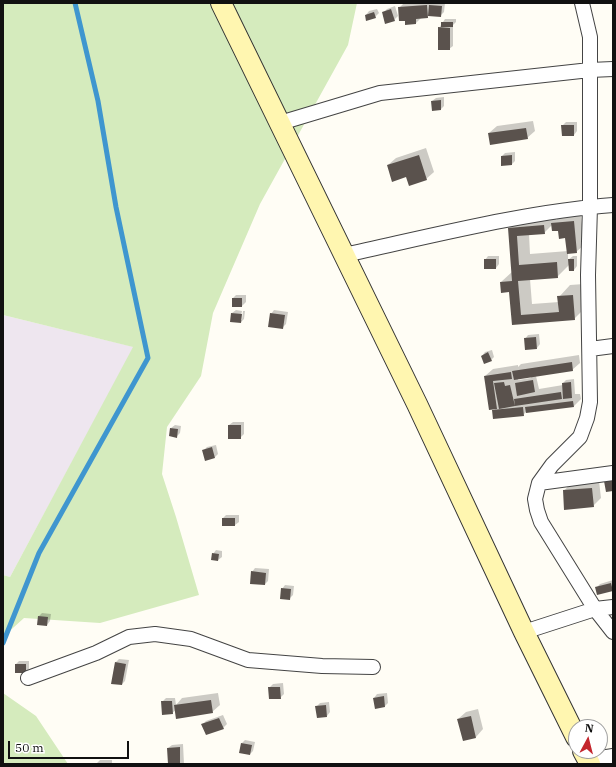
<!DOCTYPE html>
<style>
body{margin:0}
#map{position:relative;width:616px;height:767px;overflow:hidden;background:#fffdf5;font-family:"IBM Plex Serif",serif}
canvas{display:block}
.frame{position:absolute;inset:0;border:4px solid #111;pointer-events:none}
.north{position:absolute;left:568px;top:719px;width:40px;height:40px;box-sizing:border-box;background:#fff;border:1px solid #a0a0a0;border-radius:50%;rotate:7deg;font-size:11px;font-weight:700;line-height:16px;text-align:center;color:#111}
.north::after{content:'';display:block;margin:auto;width:14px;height:18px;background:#c4262e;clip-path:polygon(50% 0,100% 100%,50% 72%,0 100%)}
.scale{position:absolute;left:8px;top:741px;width:121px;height:18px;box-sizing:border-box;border:2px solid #111;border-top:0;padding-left:5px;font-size:12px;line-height:14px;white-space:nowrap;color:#111;-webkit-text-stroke:3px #fff;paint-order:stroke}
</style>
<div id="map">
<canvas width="616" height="767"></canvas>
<div class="frame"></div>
<div class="north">N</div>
<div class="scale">50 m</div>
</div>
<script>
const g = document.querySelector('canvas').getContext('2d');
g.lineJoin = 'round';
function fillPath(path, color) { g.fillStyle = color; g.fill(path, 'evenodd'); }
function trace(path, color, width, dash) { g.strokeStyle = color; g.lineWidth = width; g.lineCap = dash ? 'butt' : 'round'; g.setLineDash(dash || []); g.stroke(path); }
const industrial = new Path2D(`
 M3,315L134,347L10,577L3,575Z`);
const green = new Path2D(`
 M3,3H357L348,45L260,204L213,313L201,376L167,427L162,474L176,517L199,595L100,623L24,618L3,637V575L10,577L133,347L3,315Z
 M3,693L36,716L68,764H3Z`);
const shadow = new Path2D(`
 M404,3H445L444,12L440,16L429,15L427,17H422L416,23L406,20L399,8Z
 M395,6L398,16L394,20L383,13L387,9Z
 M377,9L379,13L375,17L366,15L369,11Z
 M445,19H456V22L453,25V46L449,49L439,28Z
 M444,97V106L441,109L432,101L436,98Z
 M533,121L535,131L527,138L489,133L497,126Z
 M566,122H577V131L574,135L562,126Z
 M426,148L434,172L426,179L407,176L388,165L396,158Z
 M515,152V161L512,164L502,156L505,153Z
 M555,214L556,220L560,216L581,214L584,245L576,252L568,253V260L573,256H577V266L574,270L569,265L557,277L530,279L532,304L559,302V297L570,285L584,284L586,307L574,319L513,323L510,291L501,282L513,271L509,228L520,217ZM552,225L566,237L568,251L530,254L529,234L544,233Z
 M488,256H499V264L496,268L485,260Z
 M236,295H246V302L242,306H233V298Z
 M236,310L242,311L240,320H242L243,311H245L244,319L241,322L232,313Z
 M274,310L288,312L286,324L282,328L271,314Z
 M539,334L540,344L537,348L525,339L528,335Z
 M492,350L494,357L491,360L482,356L485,352Z
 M579,355L580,363L572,370L536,376L539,389L563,385V383L566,380L574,379L575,394H580L581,399L574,406L526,412L523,415L493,411L496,408L485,376L493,369L518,365V367L521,364ZM530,376L531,378L518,380V378Z
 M233,422H244V434L240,438L229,425Z
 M175,425L181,426L180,433L177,436L171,428Z
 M216,445L218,454L215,457L204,450L207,447Z
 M599,481L601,498L593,506L564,491L571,483Z
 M226,515H239V522L235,525H223V518Z
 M216,550L222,551V557L218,560H212L213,554Z
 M255,568L269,569L268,581L265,584L252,572Z
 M613,580V590L597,587L600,584Z
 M285,585L294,586L293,595L289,599L282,589Z
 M42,613L51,614L50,621L47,625L39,616Z
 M119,659L129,660L125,681L122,684L116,662Z
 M19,661H29V669L25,672L16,664Z
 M283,683L284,694L280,698L269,688L273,684Z
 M218,693L220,705L212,712L176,710L172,713L162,702L166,698H175L176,705L182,698Z
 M387,693L388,703L385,706L374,698L377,694Z
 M329,702L330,712L327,716L316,707L320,703Z
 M478,709L483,729L476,737L463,740L458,719L466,712Z
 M223,715L227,724L223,728L203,724L206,721Z
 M245,740L255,742L253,751L250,754L242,743Z
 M183,744L184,764H169L168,748L172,745Z
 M100,760H112V764H96Z`);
const stream = new Path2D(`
 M3,643L39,553L148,358L116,207L98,101L75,3`);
const building = new Path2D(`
 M427,5L428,18L416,19V24L405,25V21H399L398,7Z
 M429,5L442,6L441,17L428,16Z
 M391,9L395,21L385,24L382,12Z
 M374,12L376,18L366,21L365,15Z
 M441,22H453V27H441Z
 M438,27L450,28V50H438Z
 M441,100V110L432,111L431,101Z
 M561,125H574V136H562Z
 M526,128L528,139L490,145L488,133Z
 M419,155L427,180L409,186L406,177L392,182L387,165Z
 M512,155V165L501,166V156Z
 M574,221L577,253L567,254L565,238L559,239L558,231H552L551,223Z
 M544,225L545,234L517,236L519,265L557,262L558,278L518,281L521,315L559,312L557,296L573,295L575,320L512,325L509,292L501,293L500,282L512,281L508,228Z
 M484,259H496V269H484Z
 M568,259H574V271H569Z
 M232,298H242V307H232Z
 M231,313L242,314L241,323L230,322Z
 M270,313L285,315L283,329L268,327Z
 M536,337L537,349L525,350L524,338Z
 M488,352L492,361L484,364L481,356Z
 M572,362L573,371L514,380L512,371Z
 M511,372L512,379L493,381L497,409L489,410L484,376Z
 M533,380L535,392L517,396L515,383Z
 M504,382L505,386L510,385L515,406L499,409L494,383Z
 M571,382L572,398L563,399L562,383Z
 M561,392L562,399L515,406L514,399Z
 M573,401L574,407L526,413L525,407Z
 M523,407L524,416L493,419L492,410Z
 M228,425H241V439H228Z
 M170,428L178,429L177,438L169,436Z
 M212,447L215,458L205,461L202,450Z
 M613,480V491L606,492L604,481Z
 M592,488L594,507L564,510L563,490Z
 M222,518H235V526H222Z
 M212,553L219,554L218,561L211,560Z
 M251,571L266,573L265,585L250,584Z
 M611,583L613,591L597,595L595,587Z
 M281,588L291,589L290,600L280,599Z
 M38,616L48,617L47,626L37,625Z
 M115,662L126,664L122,685L111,684Z
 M15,664H26V673H15Z
 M268,687H280L281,699H269Z
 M384,696L385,707L375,709L373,698Z
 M211,700L213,713L176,719L174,705Z
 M161,701H172L173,714L162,715Z
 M326,705L327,717L317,718L315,706Z
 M471,716L476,738L463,741L457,719Z
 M219,718L224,729L206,735L201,724Z
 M241,743L252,745L250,755L239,753Z
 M180,747V764H168L167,748Z`);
const minor = new Path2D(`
 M582,3L590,37V207L588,275L590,402L587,418L580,437L552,465L539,483L535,499L537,510L541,522L595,609L613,632
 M280,123L380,93L590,70L613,69
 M344,255C432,236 524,212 613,205
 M590,349L613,346
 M539,483L613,473
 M524,632L595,609L613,607
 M28,678L96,653L129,637L155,634L191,639L248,660L322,666L373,667
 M588,760L613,756`);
const secondary = new Path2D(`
 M221,3L417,404L524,632L576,737
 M583,751L590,764`);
fillPath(industrial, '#eee6ef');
fillPath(green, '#d5ebbd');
fillPath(shadow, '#0003');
trace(stream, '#3f96cf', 5);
fillPath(building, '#5a524d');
trace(minor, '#444', 16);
trace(secondary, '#333', 22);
trace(minor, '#fff', 14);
trace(secondary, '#fff6b0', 20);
</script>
